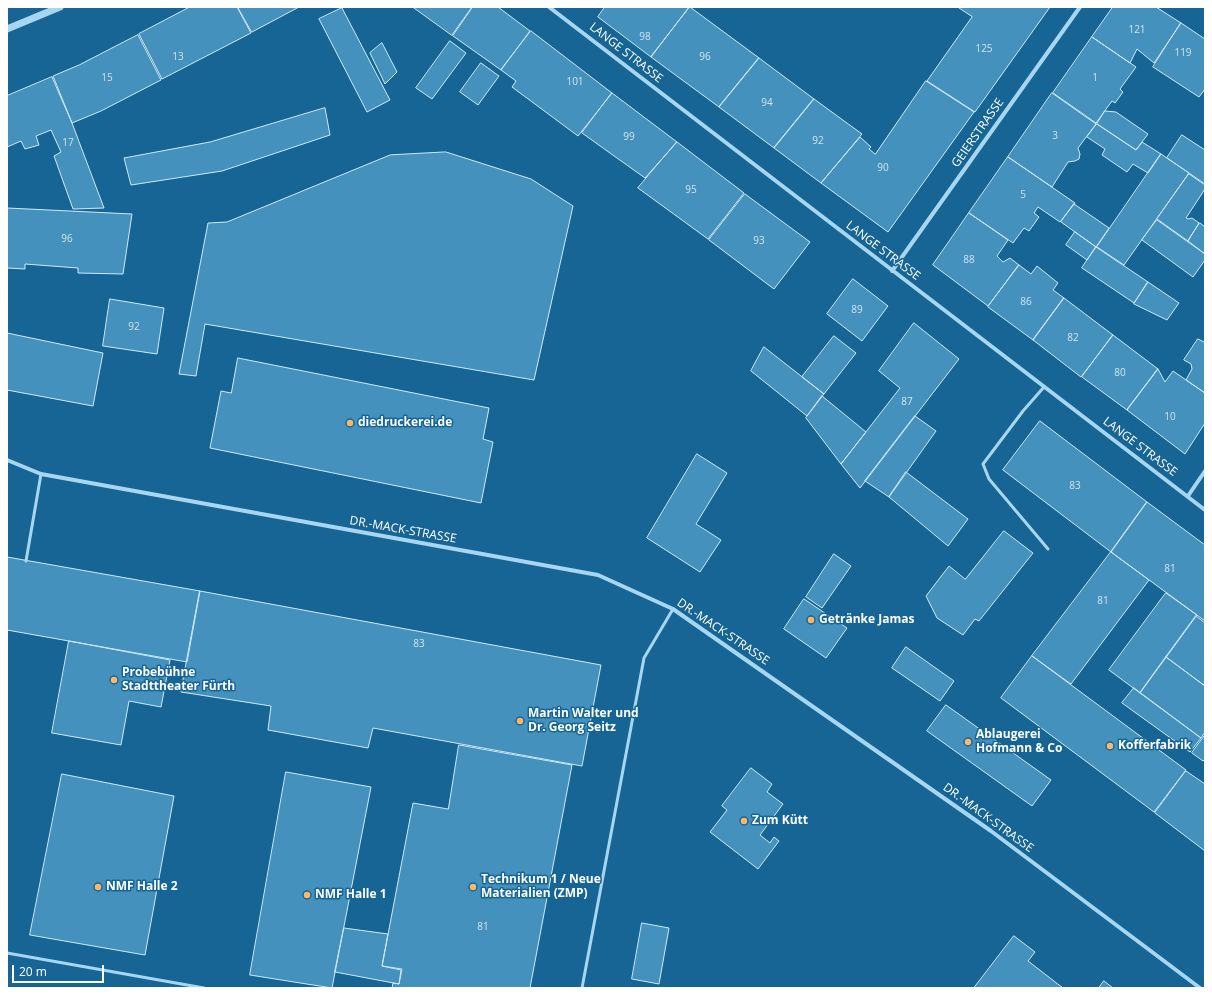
<!DOCTYPE html>
<meta charset="utf-8">
<style>
body{margin:0}
#map{position:relative;width:1212px;height:995px;overflow:hidden;background:#166594;font-family:"Open Sans",sans-serif}
canvas{display:block}
.frame{position:absolute;inset:0;border:8px solid #fff;pointer-events:none}
.scale{position:absolute;left:12px;top:965px;width:92px;height:18px;box-sizing:border-box;border:2px solid #fff;border-top:0;padding-left:5px;font-size:12px;line-height:14px;white-space:nowrap;color:#fff;-webkit-text-stroke:3px #166594;paint-order:stroke}
</style>
<div id="map">
<canvas width="1212" height="995"></canvas>
<div class="frame"></div>
<div class="scale">20 m</div>
</div>
<script>
const g = document.querySelector('canvas').getContext('2d');
g.lineJoin = 'round';
function fillPath(path, color) { g.fillStyle = color; g.fill(path, 'evenodd'); }
function trace(path, color, width, dash) { g.strokeStyle = color; g.lineWidth = width; g.lineCap = dash ? 'butt' : 'round'; g.setLineDash(dash || []); g.stroke(path); }
function label(font, color, halo, rows, align = 'center') {
  g.font = font + ' "Open Sans",sans-serif'; g.lineWidth = 3; g.setLineDash([]); g.textBaseline = 'middle'; g.strokeStyle = halo; g.fillStyle = color; for (const [text, x, y, turn = 0] of rows) {
    g.save(); g.translate(x, y); g.rotate((+turn || 0) * Math.PI / 180); g.textAlign = isNaN(turn) ? turn : align; if (halo) g.strokeText(text, 0, 0); g.fillText(text, 0, 0); g.restore();
  }
}
const building = new Path2D(`
 M190,7H237L251,33L162,79L139,34Z
 M238,7H299L252,32Z
 M413,7H472L452,35Z
 M473,7H498L530,31L501,70L453,36Z
 M605,7H689L651,57L598,17Z
 M690,7L759,58L719,107L651,57Z
 M958,7H1050L975,112L927,81L972,17Z
 M1113,7H1156L1181,23L1154,63L1137,49L1130,63L1092,37Z
 M342,8L390,100L367,112L319,19Z
 M1181,23L1205,39V89L1199,97L1153,67Z
 M531,31L612,93L578,136L512,87L516,81L501,70Z
 M138,35L161,80L101,111L72,123L53,76L79,65Z
 M1092,37L1136,67L1120,89L1123,92L1115,103L1112,101L1096,123L1053,93Z
 M450,41L466,53L432,99L416,88Z
 M382,43L397,72L385,84L370,53Z
 M759,58L814,99L774,148L719,107Z
 M481,63L499,76L478,105L460,92Z
 M52,77L72,123L104,208L73,209L54,156L61,152L51,130L36,136L39,145L25,149L21,141L7,147V96Z
 M926,81L974,112L888,232L821,183L860,137L871,147L869,149L875,154Z
 M612,93L677,142L645,178L582,133Z
 M1052,93L1096,124L1078,148L1080,154L1079,159L1075,161L1068,162L1052,187L1008,157Z
 M814,99L862,134L821,183L774,148Z
 M325,108L330,135L222,171L131,185L124,158L210,142Z
 M1105,111L1116,112L1148,134L1136,150L1097,124Z
 M1097,124L1136,150L1142,142L1161,154L1148,173L1133,164L1127,172L1102,155L1105,149L1087,137Z
 M1182,135L1205,150V184L1167,158Z
 M677,142L744,193L708,239L638,188Z
 M446,152L531,179L573,206L534,380L205,324L196,376L179,374L208,223L227,222L390,155Z
 M1161,154L1189,173L1124,265L1097,247Z
 M1008,157L1075,203L1060,222L1038,207L1034,213L1039,217L1029,231L1024,228L1013,243L969,213Z
 M1189,174L1205,185V189L1186,218L1188,219L1192,218L1199,223L1188,241L1157,219Z
 M745,194L810,242L774,289L709,240Z
 M1074,204L1109,228L1096,247L1061,222Z
 M7,208L132,214L123,274L78,273V268L25,264V269L7,268Z
 M969,213L1008,240L997,256L1003,262L1010,258L1019,265L988,306L933,265Z
 M1157,220L1205,254V260L1193,277L1142,240Z
 M1200,223L1205,227V254L1188,241Z
 M1075,232L1096,247L1087,260L1066,245Z
 M1096,247L1148,282L1134,303L1082,268Z
 M1019,265L1031,274L1037,266L1058,283L1053,290L1064,298L1033,340L988,307Z
 M853,279L888,306L862,341L827,314Z
 M1148,282L1179,303L1167,320L1134,304Z
 M1064,298L1113,335L1081,377L1033,340Z
 M110,299L164,308L157,354L103,346Z
 M914,323L959,359L860,488L841,464L900,388L879,371Z
 M7,333L103,353L93,406L7,390Z
 M1113,335L1158,369L1127,410L1082,377Z
 M834,336L856,353L824,394L802,377Z
 M1198,339L1204,342L1205,340V393L1186,380L1192,369L1191,364L1184,360Z
 M764,347L824,394L807,416L751,371Z
 M238,358L489,408L483,439L493,442L481,503L210,448L221,391L231,393Z
 M1158,369L1165,382L1173,371L1205,393V423L1185,454L1127,410Z
 M822,396L866,432L841,464L806,418Z
 M915,416L936,431L889,497L865,481Z
 M1040,421L1147,502L1111,552L1003,470Z
 M697,454L727,473L696,524L721,540L700,572L647,538Z
 M906,472L968,519L948,546L889,497Z
 M1147,502L1205,545V621L1111,552Z
 M1004,531L1033,553L979,621L975,619L963,635L937,618L926,596L949,566L965,579Z
 M1111,552L1149,580L1071,684L1032,656Z
 M834,554L851,566L822,608L806,597Z
 M7,557L200,591L187,662L7,630Z
 M200,591L601,665L582,766L373,728L368,748L268,730L271,706L181,692Z
 M1166,593L1197,615L1140,693L1109,670Z
 M804,599L847,628L826,658L784,629Z
 M1196,616L1205,623V686L1166,657Z
 M69,641L170,660L161,707L129,701L121,745L52,733Z
 M906,647L954,681L940,701L892,668Z
 M1032,656L1186,770L1154,812L1001,698Z
 M1166,657L1205,686V732L1201,738L1140,693Z
 M1134,688L1201,738L1190,752L1122,703Z
 M946,705L1051,780L1032,806L927,731Z
 M1205,735V759L1203,761L1192,753Z
 M459,745L572,765L530,988H392L393,983L399,984L402,969L382,966L413,803L448,809Z
 M751,768L772,784L767,792L783,804L760,835L770,843L774,837L779,841L758,869L710,832L727,810L722,806Z
 M1186,771L1205,784V851L1155,813Z
 M286,772L371,787L332,988L250,975Z
 M62,774L174,796L145,955L30,935Z
 M642,923L669,928L659,984L632,979Z
 M344,928L388,934L382,966L401,970L399,984L335,972Z
 M1014,936L1035,952L1028,961L1063,988H974Z
 M1104,981L1113,988H1099Z`);
const service = new Path2D(`
 M1044,387L1023,411L983,464L989,479L1048,549
 M26,561L41,474
 M7,953L204,988
 M582,988L644,658L673,609`);
const minor = new Path2D(`
 M549,7L1205,510
 M892,271L1080,7
 M7,460L41,474L598,575L673,609L991,831L1200,988
 M1188,496L1205,471`);
const tertiary = new Path2D(`
 M7,29L60,7`);
const markers = [
 [350,423,4,"#ffb667"],
 [811,620,4,"#ffb667"],
 [114,680,4,"#ffb667"],
 [520,721,4,"#ffb667"],
 [968,742,4,"#ffb667"],
 [1110,746,4,"#ffb667"],
 [744,821,4,"#ffb667"],
 [98,887,4,"#ffb667"],
 [473,887,4,"#ffb667"],
 [307,895,4,"#ffb667"]
];
const numberNames = [
 ["121",1137,30],
 ["98",645,37],
 ["125",984,49],
 ["119",1183,53],
 ["13",178,57],
 ["96",705,57],
 ["15",107,78],
 ["1",1095,78],
 ["101",575,82],
 ["94",767,103],
 ["3",1055,136],
 ["99",629,137],
 ["92",818,141],
 ["17",68,143],
 ["90",883,168],
 ["95",691,190],
 ["5",1023,195],
 ["96",67,239],
 ["93",759,241],
 ["88",969,260],
 ["86",1026,302],
 ["89",857,310],
 ["92",134,327],
 ["82",1073,338],
 ["80",1120,373],
 ["87",907,402],
 ["10",1170,417],
 ["83",1075,486],
 ["81",1170,569],
 ["81",1103,601],
 ["83",419,644],
 ["81",483,927]
];
const streetNames = [
 ["LANGE STRASSE",626,53,38],
 ["GEIERSTRASSE",978,133,-55],
 ["LANGE STRASSE",883,251,37],
 ["LANGE STRASSE",1140,447,37],
 ["DR.-MACK-STRASSE",403,530,10],
 ["DR.-MACK-STRASSE",723,632,34],
 ["DR.-MACK-STRASSE",988,818,36]
];
const poiNames = [
 ["diedruckerei.de",358,423],
 ["Getränke Jamas",819,620],
 ["Probebühne",122,673],
 ["Stadttheater Fürth",122,687],
 ["Martin Walter und",528,714],
 ["Dr. Georg Seitz",528,728],
 ["Ablaugerei",976,735],
 ["Hofmann & Co",976,749],
 ["Kofferfabrik",1118,746],
 ["Zum Kütt",752,821],
 ["Technikum 1 / Neue",481,880],
 ["Materialien (ZMP)",481,894],
 ["NMF Halle 2",106,887],
 ["NMF Halle 1",315,895]
];
fillPath(building, '#4491be');
trace(building, '#ceebfc', 1);
trace(service, '#a7d6f1', 3);
trace(minor, '#a7d6f1', 4);
trace(tertiary, '#a7d6f1', 7);
for (const [x, y, r, color] of markers) { const dot = new Path2D(); dot.arc(x, y, r, 0, 2 * Math.PI); g.fillStyle = color; g.fill(dot); trace(dot, '#166594', 1.5); }
label('10px', '#d0e4ef', null, numberNames);
label('12px', '#fff', '#166594', streetNames);
label('bold 12px', '#fff', '#166594', poiNames, 'left');
</script>
